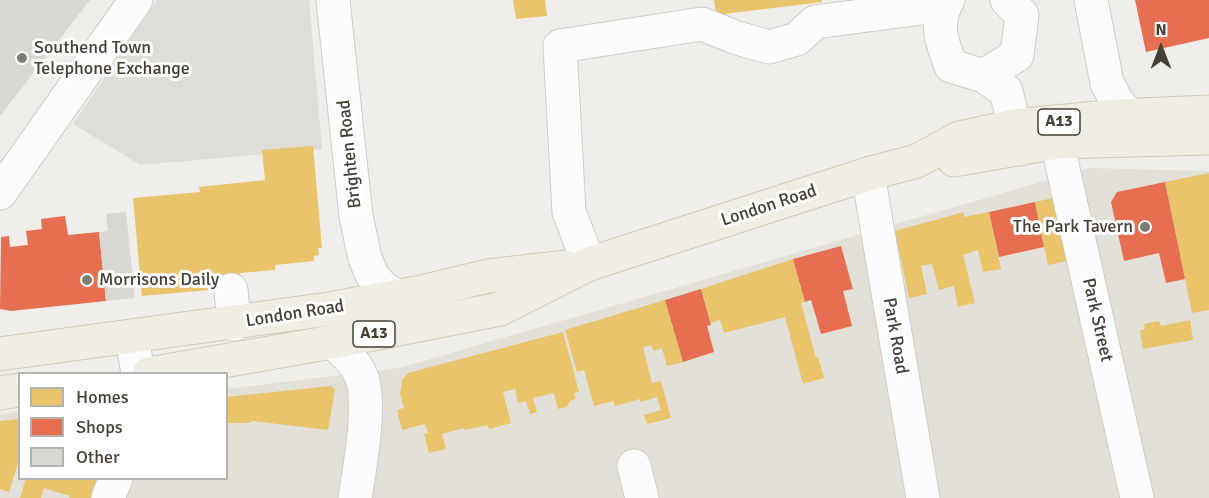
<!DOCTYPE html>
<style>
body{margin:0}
#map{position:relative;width:1209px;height:498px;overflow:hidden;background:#efeeea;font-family:Signika,sans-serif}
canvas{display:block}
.legend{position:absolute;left:18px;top:372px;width:210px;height:108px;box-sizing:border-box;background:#fff;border:2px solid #b5b3af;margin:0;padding:8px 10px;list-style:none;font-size:18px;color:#454036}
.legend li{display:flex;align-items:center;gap:12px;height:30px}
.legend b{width:30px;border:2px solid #b5b3af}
.north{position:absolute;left:1131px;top:18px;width:60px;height:60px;-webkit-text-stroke:4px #fff;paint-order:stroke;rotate:0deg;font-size:16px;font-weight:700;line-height:24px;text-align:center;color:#454036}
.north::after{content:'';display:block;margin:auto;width:21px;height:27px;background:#454036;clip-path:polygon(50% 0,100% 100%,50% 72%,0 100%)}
</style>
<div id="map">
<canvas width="1209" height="498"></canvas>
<ul class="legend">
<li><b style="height:16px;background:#e9c46a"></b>Homes</li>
<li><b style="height:16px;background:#e76f51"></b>Shops</li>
<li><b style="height:16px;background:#d9d7d2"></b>Other</li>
</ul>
<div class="north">N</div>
</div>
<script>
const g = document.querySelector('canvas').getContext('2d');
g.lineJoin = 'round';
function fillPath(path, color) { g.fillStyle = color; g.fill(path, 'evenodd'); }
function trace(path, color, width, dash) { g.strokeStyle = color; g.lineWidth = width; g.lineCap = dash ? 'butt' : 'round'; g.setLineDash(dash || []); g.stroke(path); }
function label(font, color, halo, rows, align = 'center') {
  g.font = font + ' Signika,sans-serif'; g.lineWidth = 6; g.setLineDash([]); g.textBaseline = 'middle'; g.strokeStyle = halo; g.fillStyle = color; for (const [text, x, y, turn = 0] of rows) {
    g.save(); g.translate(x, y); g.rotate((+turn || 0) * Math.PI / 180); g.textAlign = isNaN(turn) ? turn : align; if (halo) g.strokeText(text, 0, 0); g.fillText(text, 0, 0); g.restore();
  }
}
const residential = new Path2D(`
 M1089,168L1209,171V498H0V414L19,412L20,478H226L227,389L399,368Z`);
const parking = new Path2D(`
 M157,0H309L322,149L140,165L73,124Z`);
const homes = new Path2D(`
 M513,0H545L547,16L516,19Z
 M714,0H822V2L716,15Z
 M313,146L322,248H318L319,255L314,256V261L275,265V270L240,273L241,281L208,284V290L142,296L133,198L200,192L199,187L265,180L262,150Z
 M1209,173V310L1192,313L1165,182Z
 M1057,197L1071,260L1048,265L1035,202Z
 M964,212V217L989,212L1001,269L983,272L978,250L963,255L975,303L958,307L954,286L939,290L932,264L921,266L927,294L909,298L895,231Z
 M793,259L805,302L801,303L816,358L818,357L824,378L803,384L785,317L724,333L720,320L711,323L701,289Z
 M665,300L683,362L667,366L662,348L654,351L651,345L643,347L652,383L661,381L671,418L647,424L644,415L661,410L657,397L640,402V399L615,406L613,401L594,406L584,370L577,372L565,330Z
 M1190,320L1193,340L1143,349L1140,330L1145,329L1144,324L1159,321L1161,326Z
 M563,332L579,392L574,393L576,399L570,401L567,407L558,409L554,393L533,398L537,412L530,414L526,401L518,403L515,389L503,392L511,423L489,429L488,425L465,430L464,428L442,434L446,449L429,453L424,434L428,433L425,424L402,430L397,410L404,408L400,394L402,380L408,373Z
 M331,386L335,390L328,430L253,421L248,423H226V397Z
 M20,419V463H18L9,492L0,489V421Z
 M26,478H104L99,498H69L70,496L44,488L41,498H20Z`);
const shops = new Path2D(`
 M1135,0H1209V38L1146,52Z
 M1165,182L1185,279L1166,283L1159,253L1124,261L1111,202L1117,192Z
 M1035,202L1044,247L999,257L989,212Z
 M65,216L68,235L99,232L106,301L11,311L0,309L1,237L9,236L10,247L28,245L26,231L42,229L41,219Z
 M841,246L853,289L843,291L852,326L821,334L811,300L805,302L793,259Z
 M701,289L711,325L707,326L714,352L683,362L665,300Z`);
const building = new Path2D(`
 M0,0H90L0,116Z
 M126,212L135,298L106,301L99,232L108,231L106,214Z`);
const minor = new Path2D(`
 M333,0L356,216L365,258L372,275L382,287L396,296
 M948,0C934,24 942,43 951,66L984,76L1017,55L1022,15L1007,0
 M1091,0L1107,83L1117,102L1129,115
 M984,76L1006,91L1020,149
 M1057,142L1137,498
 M868,174L923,498
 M0,193L136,0
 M589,264L569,212L560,46L702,24L737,38L769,47L797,39L815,22L945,5
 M231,290L234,324
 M132,336L138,374
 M332,342C346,353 361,367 364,386C369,418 360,466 355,498
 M634,466L642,498
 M108,498L116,478`);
const major = new Path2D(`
 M954,160L1057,142L1209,138
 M0,354L329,309L421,292L488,276L566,267
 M149,374L332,342L500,309L589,264L868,174L917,161L959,138L1014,126L1118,116L1209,112
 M0,393L20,390`);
const markers = [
 [22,58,6,"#807d75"],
 [1145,227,6,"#807d75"],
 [87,280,6,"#807d75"]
];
const shields = [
 [1059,122,42],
 [374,334,42]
];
const shieldNames = [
 ["A13",1059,122],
 ["A13",374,334]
];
const poiNames = [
 ["Southend Town",34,48],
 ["Telephone Exchange",34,69],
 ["The Park Tavern",1133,227,"right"],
 ["Morrisons Daily",99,280]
];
const streetNames = [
 ["Brighten Road",350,154,-96],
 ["London Road",769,206,-18],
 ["London Road",295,314,-9],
 ["Park Street",1097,320,77],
 ["Park Road",895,336,80]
];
fillPath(residential, '#e3e0d7');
fillPath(parking, '#deddd9');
fillPath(homes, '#e9c46a');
fillPath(shops, '#e76f51');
fillPath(building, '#d9d7d2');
trace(minor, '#cdccc7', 35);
trace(major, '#d0cbb8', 35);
trace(minor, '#fdfcfc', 33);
trace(major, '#f0ede4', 33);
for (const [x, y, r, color] of markers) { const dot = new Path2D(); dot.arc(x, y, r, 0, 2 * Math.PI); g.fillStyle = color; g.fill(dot); trace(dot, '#fff', 2); }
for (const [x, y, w] of shields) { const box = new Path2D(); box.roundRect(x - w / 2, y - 13, w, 26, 4.5); g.fillStyle = '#fff'; g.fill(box); trace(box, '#454036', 1.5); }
label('bold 16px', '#454036', null, shieldNames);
label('18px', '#454036', '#fff', poiNames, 'left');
label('18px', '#454036', '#fff', streetNames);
</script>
